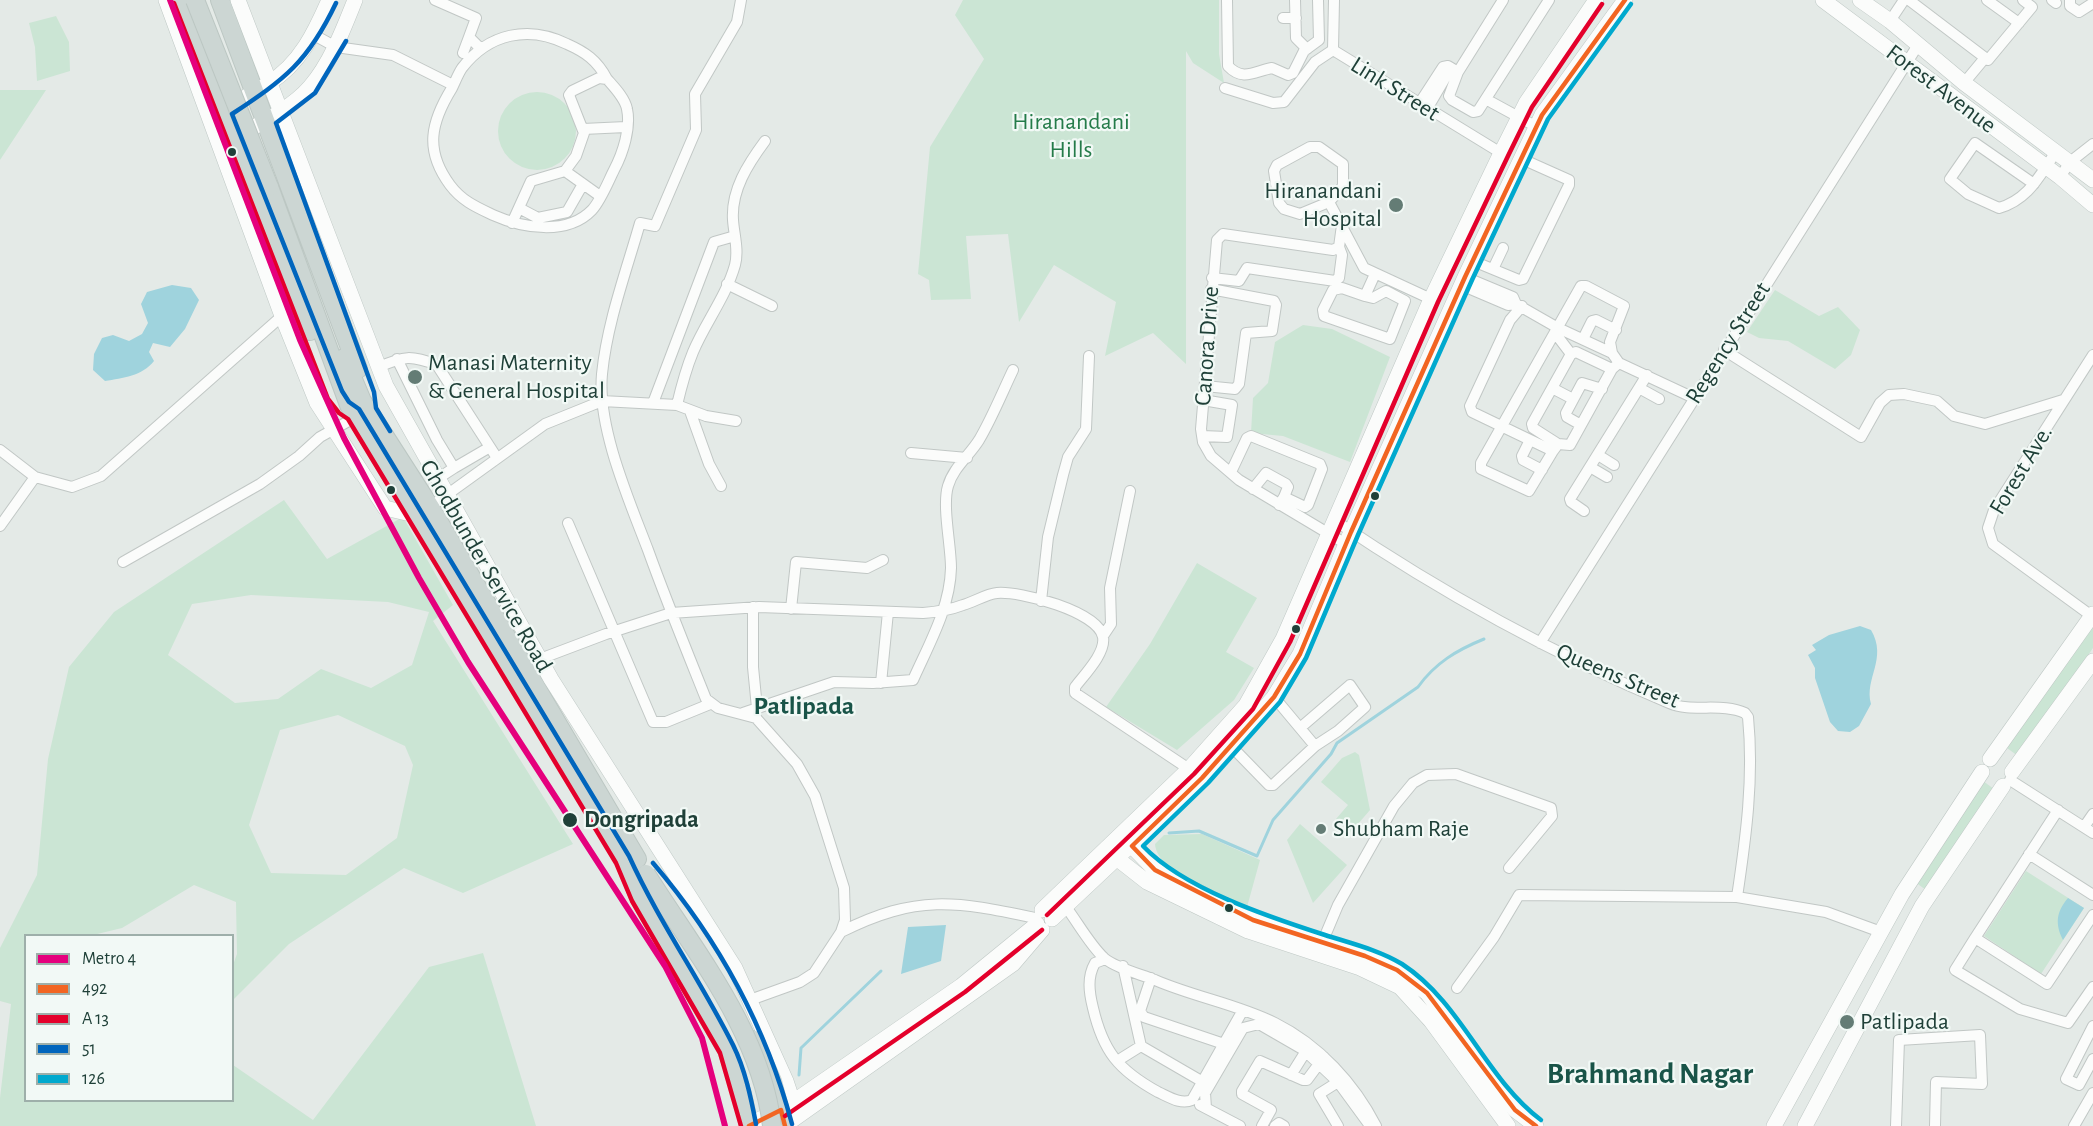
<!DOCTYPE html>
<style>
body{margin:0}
#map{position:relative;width:2093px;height:1126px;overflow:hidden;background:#e4eae7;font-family:"Alegreya Sans",sans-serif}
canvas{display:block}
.legend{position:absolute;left:24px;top:934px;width:210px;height:168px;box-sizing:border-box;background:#f2f9f6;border:2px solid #9eafaa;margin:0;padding:8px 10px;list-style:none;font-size:18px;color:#1f4038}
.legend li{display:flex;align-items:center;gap:12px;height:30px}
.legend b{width:30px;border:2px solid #9eafaa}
</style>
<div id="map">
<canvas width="2093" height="1126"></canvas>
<ul class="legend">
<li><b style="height:8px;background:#e5007d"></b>Metro 4</li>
<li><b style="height:8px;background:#f26522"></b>492</li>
<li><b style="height:8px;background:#e4002b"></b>A 13</li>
<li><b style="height:8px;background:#0065bd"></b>51</li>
<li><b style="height:8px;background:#00a9ce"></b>126</li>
</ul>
</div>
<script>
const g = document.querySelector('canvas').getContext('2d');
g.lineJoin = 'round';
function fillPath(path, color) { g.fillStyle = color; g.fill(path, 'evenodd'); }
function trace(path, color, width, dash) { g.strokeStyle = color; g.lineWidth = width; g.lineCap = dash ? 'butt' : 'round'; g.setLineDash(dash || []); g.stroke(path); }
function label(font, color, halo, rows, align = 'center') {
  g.font = font + ' "Alegreya Sans",sans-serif'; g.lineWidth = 4.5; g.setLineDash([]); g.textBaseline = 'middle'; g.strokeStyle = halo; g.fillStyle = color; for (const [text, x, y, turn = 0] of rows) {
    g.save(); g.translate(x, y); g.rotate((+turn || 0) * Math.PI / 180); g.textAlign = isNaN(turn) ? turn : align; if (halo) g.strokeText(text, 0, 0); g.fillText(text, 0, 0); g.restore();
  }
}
const green = new Path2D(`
 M963,0H1219V54L1224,83L1193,63L1186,51V364L1153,333L1105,356L1116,302L1054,265L1019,322L1008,234L966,236L971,299L931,300L929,280L918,274L930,147L984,59L955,15Z
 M56,16L69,42L70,71L37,81L35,47L29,23Z
 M0,90H46L0,160Z
 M498 131a39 39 0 1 1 78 0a39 39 0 1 1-78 0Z
 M1775,290L1819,316L1838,307L1860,330L1851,355L1835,369L1788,341L1759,338L1747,332Z
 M1303,325L1332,329L1390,357L1350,462L1283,436L1251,433L1253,398L1268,383L1275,342Z
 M284,500L327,559L403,517L453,605L433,621L573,844L463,893L404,868L289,944L233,1000V965L237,954L236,902L194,885L122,928L93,935L26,936V1100H232L233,1065L313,1120L429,967L483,953L536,1126H0V1098L11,1004L0,1001V948L37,875L48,759L69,667L114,612ZM251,595L388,602L429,612L412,665L371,688L321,669L278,699L235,703L168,655L192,604ZM338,715L405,746L413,765L397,838L346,875L271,873L249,825L280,730Z
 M1197,563L1257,598L1226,652L1254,668L1234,700L1177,750L1106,707L1150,644Z
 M2093,623V648L2018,756L2007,748Z
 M1355,752L1359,755L1370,810L1351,832L1336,819L1348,805L1321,782L1342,758Z
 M1983,781L1994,789L1926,890L1915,882Z
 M1300,824L1347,865L1313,903L1287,840Z
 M1202,834L1260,860L1247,907C1223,895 1157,874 1155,844L1164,835Z
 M2026,871L2084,908L2041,974L1984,936Z`);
const water = new Path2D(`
 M172,285L191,288L199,300L185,329L170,347L153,343L149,352L154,361C142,376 123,378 105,381L93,370L94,354L102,338L113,335L129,341L142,334L148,323L141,304L147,292Z
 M1860,626L1871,630C1888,659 1864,678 1871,704L1859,726L1850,732L1838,731L1830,722L1815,678V668L1808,655L1816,650L1812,645L1829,635Z
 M2068,898L2084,908L2063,940C2055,924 2056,912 2068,898Z
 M946,925L941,961L901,974L908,927Z`);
const stream = new Path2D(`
 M1169,833L1199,831L1257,856L1273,820L1331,754L1337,743L1418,687C1435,663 1457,650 1484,639
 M799,1075L801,1048L881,971`);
const street = new Path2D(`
 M435,0L476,18L469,37L481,49
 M741,0L737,22L695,94L696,130L655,226L640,223C626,272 607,323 602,374C597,427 629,500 648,550C666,600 686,649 706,699L718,708L756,718L797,764L815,796L844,888L845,920L841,932L814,973L800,982L750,1000
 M1227,0L1228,66C1243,82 1255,71 1272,68L1288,75L1293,73L1304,51L1319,40L1318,0
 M1295,0L1296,38L1307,49
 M1334,0L1333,50L1501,153
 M1503,0L1458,72L1449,96L1452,100L1473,112L1478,111L1549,0
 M1909,0L1988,60L2032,7L2023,0
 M1987,0L2019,23
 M2052,0L2056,3
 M2070,0V6L2079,12L2093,3
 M1283,18H1296
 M1890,21L1904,0
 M314,35L336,47L393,55L453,85
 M463,53L469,37
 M1964,83L1984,59
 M1225,88L1273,103L1284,102L1315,62L1333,50
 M1491,102L1537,127
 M1419,104L1443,67L1448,66L1458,72
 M1427,109L1451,68
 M583,129L626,127
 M565,171L600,196
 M2060,177L2070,162L2093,144
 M2034,184L1975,143L1950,179L1968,194L1999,208C2029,199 2039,176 2056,152
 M1329,202L1300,214L1284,209L1279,203L1274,171L1277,165L1310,147H1319L1343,164V186L1329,202L1364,268L1431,299
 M519,208L538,218L567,212L583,184
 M512,223L531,181L565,171L576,156L584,133L569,95L572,91L599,78L607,79C614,87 625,98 627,109C631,128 623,153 614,170C608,182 601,200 592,210C567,236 522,228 493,215C476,207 462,201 450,185C424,150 431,122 452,88C455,82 458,74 462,68C489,33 529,25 567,44C585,52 597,60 607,79
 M1342,225L1339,247L1333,250L1223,234L1217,240L1201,429L1203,442L1211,456L1239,480L1346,544
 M1473,261L1519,280L1523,279L1569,185V180L1522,159
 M1493,269L1503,248
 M1465,277L1513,297L1516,304L1558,328L1612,353L1619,363L1694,398
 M1212,278L1239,281L1247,268L1335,281L1339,278L1342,255L1339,247
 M727,284L772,306
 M1461,285L1508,305L1516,304
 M1365,296L1373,298L1386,291L1405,301L1390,339L1324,316L1323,310L1333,290L1342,288L1365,296L1375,274
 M1522,306L1510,320L1470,406L1472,412L1553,451L1556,447
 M1555,333L1571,354
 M1583,339L1592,321L1596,320L1616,330
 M1724,350L1861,437L1880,403L1889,395L1904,394L1937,401L1954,416L1985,424L2063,400
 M2093,355L1994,510L1988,528L1993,544L2093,617
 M397,359L437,440L454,468L437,479
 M379,367C404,356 411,355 437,365L497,458
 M1612,369L1576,352L1571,354L1532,424L1533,428L1558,444L1570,445L1612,369L1619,363
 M1205,386L1235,389L1239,384L1246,333L1272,331L1276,305L1274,301L1211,289
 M1552,388L1573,399
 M1639,388L1659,399
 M653,403L714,242L735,236
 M677,405C681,388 686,369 693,352C705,323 726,297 735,265C739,250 734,235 733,220C731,190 748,164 765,141
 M690,411L709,464L721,486
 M1581,425L1567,417L1566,413L1582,383L1602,389
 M1202,436L1227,437L1232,405L1203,400
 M1530,440L1522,456L1523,460L1542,470
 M0,450L35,477L72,487L101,476L282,316L301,308
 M1553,451L1529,491L1481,469V463L1581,286H1586L1624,306L1610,342L1612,353
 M911,453L967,458
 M1598,455L1614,465
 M1590,467L1607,477
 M454,468L490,447
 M1231,472L1247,438L1251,436L1320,464L1322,469L1308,505L1305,507L1284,497L1279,505
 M1253,489L1266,473L1286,484L1288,487L1284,497
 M430,507L545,424L602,401L677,405L706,416L736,421
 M1584,511L1571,502L1570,499L1647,375
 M1334,520C1439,591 1553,654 1669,703C1692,713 1722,702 1745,713L1748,717C1754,778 1746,837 1737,897
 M568,523L653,722H666L710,704
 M0,526L35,477
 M123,562L260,484L299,456L320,437L356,417
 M1041,601L1048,537L1063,475L1068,457L1086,429L1089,356
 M753,607V667L757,708
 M791,609L796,562L867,568L883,560
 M1103,636L1111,624L1110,588L1130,491
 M1540,643L1918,45
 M524,665L606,634L671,613L759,607L923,613C937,612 950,610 963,605C974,602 986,594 997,593C1020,591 1098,611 1103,637C1106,653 1084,675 1075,687V693L1189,769
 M881,683L888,612
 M1274,697L1315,746L1338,731L1365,707L1350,685L1300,728
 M743,713L834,682L873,683L913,680C929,644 950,608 951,568C951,545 942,506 948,486C953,468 969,456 979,440C992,418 1002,393 1013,370
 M1231,746L1269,785H1273L1315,746
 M2010,780L2093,833
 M2058,810L1975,938L2047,984L2093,915
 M2084,827L2093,814
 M2029,854L2093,895
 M1066,907C1078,923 1090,945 1104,958C1116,968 1140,974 1155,980C1194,997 1237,1004 1275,1023C1319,1045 1354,1083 1376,1126
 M841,932C917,894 955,901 1035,918
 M1975,938L1955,970L2020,1009L2068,1023L2093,987
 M1322,943L1338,905L1394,806L1413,783L1427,775L1456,774L1551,808L1552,816L1509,868
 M1105,959L1095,963C1087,977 1089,992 1093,1008C1103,1051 1118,1070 1158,1092C1169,1097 1181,1105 1192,1100L1243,1010
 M1123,966L1141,1046L1203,1082
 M1151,978L1140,1011L1144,1017L1224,1044
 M1457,988L1494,937L1519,895L1737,897L1826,912L1881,932
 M2093,1026L2066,1079L2079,1085L2093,1059
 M1117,1061L1141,1046
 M1291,1075L1306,1051
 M1338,1082L1368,1123
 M1200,1105L1240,1126
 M1206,1108L1205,1093L1243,1028L1259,1024L1304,1050L1338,1082L1319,1094L1338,1126
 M1262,1126L1271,1110L1242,1094V1091L1260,1061L1303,1080H1307L1324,1057
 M1275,1126L1279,1123L1284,1126
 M1896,1126L1899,1040L1980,1035L1982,1084L1936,1082L1935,1126
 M2074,1126L2093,1093`);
const secondary = new Path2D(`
 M166,0L282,316L317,403L385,508L415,515
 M238,0L386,386L551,679L735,968L786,1081L793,1102
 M1823,0L2060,177L2093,205
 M1860,0L1890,21L1964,83L2093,180
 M228,108C241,99 255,92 269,83C300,64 315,32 329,0
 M236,137C261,123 292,108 310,87C331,62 343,30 355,0
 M1990,759L2093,614
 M2012,772L2093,661
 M1125,839L1155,870L1253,920L1365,956L1397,970L1427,993L1515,1110L1536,1126
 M1110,853L1147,882L1248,931L1360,968L1400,987L1431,1021L1508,1126
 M1042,910L1189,769L1246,705L1283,639L1431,299L1501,153L1526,103L1596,0
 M1052,919L1202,778L1274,697L1300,654L1351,532L1465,277L1542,115L1625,0
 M749,1125L793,1102L961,986L1037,924
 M784,1126L1013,964L1042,930
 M1774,1126L1902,894L1982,772
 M1805,1126L1922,906L2003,786`);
const primary = new Path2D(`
 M181,0L310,331
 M220,0L358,369
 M269,187L349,405L637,880
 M344,358L362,401L430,507L637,859
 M629,872L639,897L727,1050L742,1094L749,1126
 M755,1040L773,1081L785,1126`);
const primaryBridge = new Path2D(`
 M195,0L269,187
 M646,874C695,952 761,1032 772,1126`);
const bus1 = new Path2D(`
 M749,1126L781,1110L785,1126
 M1536,1126L1515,1110L1427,993L1397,970L1365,956L1253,920L1155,870L1132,846L1202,778L1274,697L1300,654L1351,532L1465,277L1542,115L1625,0`);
const bus2 = new Path2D(`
 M174,3L328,399L339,413L348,419L616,863L632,901L720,1053L741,1126
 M1047,915L1194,774L1253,709L1290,642L1438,302L1508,156L1532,107L1602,4
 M785,1116L965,992L1042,930`);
const bus3 = new Path2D(`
 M336,3C308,62 285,79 232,114L342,391L349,402L359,409L629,856C659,922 701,981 733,1045C745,1069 751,1098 756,1124
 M346,41L315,93L276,123L374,392L376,408L390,431
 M653,863C718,939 766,1027 792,1124`);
const bus4 = new Path2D(`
 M1541,1120C1485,1078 1462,1003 1402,964C1379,950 1350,943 1325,935C1269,917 1184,889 1143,846L1208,783L1280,702L1306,658L1358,535L1472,280L1548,119L1631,4`);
const metro1 = new Path2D(`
 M170,0L300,340L344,438L419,578L468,662L665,966L702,1038L725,1126`);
const markers = [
 [232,152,5,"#1f4038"],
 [1396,205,8,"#647c75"],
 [415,377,8,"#647c75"],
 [391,490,5,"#1f4038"],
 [1375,496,5,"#1f4038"],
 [1296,629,5,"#1f4038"],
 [570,820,8,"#1f4038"],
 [1321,829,6,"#647c75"],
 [1229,908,5,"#1f4038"],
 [1847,1022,8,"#647c75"]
];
const streetNames = [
 ["Link Street",1395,89,32],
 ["Forest Avenue",1941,89,37],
 ["Regency Street",1728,343,-58],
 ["Canora Drive",1207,346,-86],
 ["Forest Ave.",2021,470,-59],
 ["Ghodbunder Service Road",486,566,60],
 ["Queens Street",1618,676,23]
];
const parkNames = [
 ["Hiranandani",1071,122],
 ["Hills",1071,150]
];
const poiNames = [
 ["Hiranandani",1382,191,"right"],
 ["Hospital",1382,219,"right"],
 ["Manasi Maternity",428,363],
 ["& General Hospital",428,391],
 ["Shubham Raje",1333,829],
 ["Patlipada",1860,1022]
];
const stopNames = [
 ["Dongripada",584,820]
];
const neighbourhoodNames = [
 ["Patlipada",804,706]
];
const districtNames = [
 ["Brahmand Nagar",1650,1074]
];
fillPath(green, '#cbe5d4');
fillPath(water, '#9fd3dd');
trace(stream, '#9fd3dd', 3);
trace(street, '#c1c7c5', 12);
trace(secondary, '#bfc8c5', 16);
trace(primary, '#bcc7c3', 20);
trace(street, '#fbfcfb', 10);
trace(secondary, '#fbfcfb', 15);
trace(primary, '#ccd6d3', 18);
trace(primaryBridge, '#bcc7c3', 20, []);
trace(primaryBridge, '#ccd6d3', 18);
trace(bus1, '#f26522', 4.5);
trace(bus2, '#e4002b', 4.5);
trace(bus3, '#0065bd', 4.5);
trace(bus4, '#00a9ce', 4.5);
trace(metro1, '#e5007d', 6);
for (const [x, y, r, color] of markers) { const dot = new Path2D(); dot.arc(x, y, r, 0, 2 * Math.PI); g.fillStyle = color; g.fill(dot); trace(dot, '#f2f9f6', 2); }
label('24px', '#1f4038', '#f2f9f6', streetNames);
label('24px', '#247b49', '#f2f9f6', parkNames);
label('24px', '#1f4038', '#f2f9f6', poiNames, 'left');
label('bold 24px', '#1f4038', '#f2f9f6', stopNames, 'left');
label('bold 26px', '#195448', '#f2f9f6', neighbourhoodNames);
label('bold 30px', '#195448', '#f2f9f6', districtNames);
</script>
